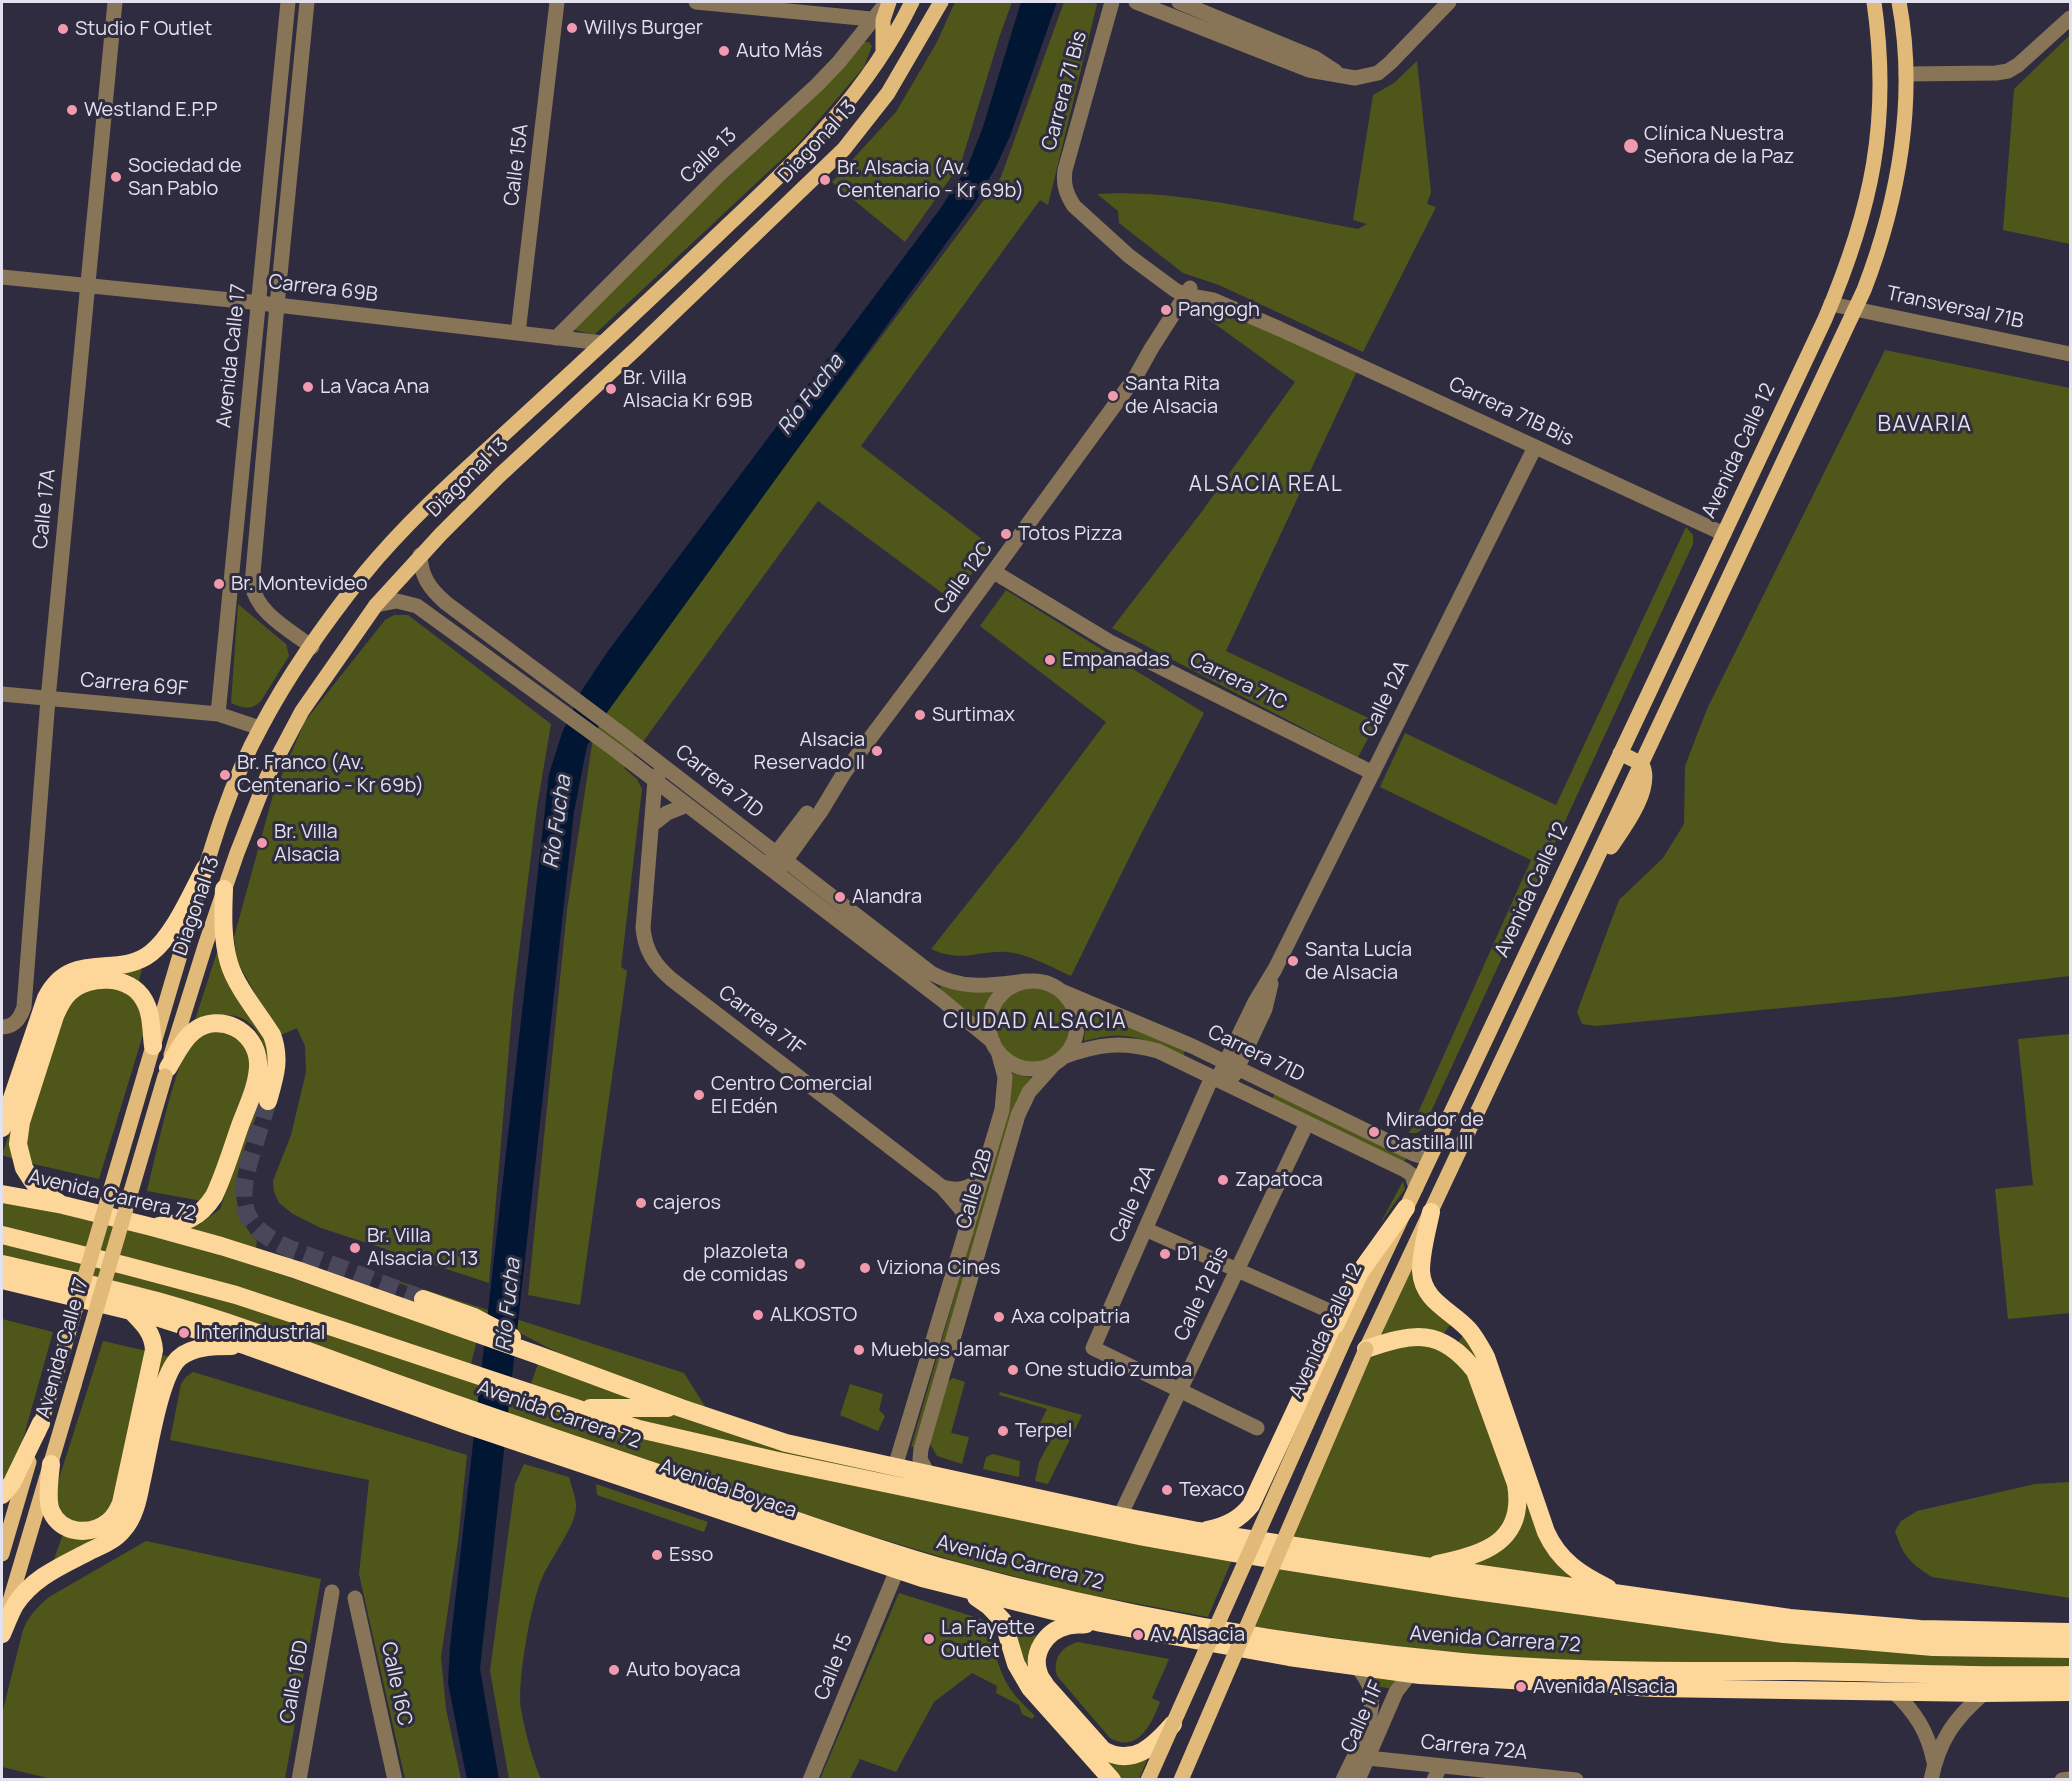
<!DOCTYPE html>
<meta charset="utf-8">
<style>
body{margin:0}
#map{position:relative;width:2072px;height:1781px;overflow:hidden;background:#2f2c40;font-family:Manrope,sans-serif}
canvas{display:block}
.frame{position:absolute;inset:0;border:3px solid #e2e1ed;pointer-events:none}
</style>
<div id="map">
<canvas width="2072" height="1781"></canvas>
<div class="frame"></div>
</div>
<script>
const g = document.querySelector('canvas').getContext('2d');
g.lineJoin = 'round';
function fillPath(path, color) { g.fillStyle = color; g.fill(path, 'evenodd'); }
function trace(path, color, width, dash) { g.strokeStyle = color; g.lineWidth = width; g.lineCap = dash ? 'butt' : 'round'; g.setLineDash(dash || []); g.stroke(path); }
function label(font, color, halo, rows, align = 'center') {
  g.font = font + ' Manrope,sans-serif'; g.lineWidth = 6; g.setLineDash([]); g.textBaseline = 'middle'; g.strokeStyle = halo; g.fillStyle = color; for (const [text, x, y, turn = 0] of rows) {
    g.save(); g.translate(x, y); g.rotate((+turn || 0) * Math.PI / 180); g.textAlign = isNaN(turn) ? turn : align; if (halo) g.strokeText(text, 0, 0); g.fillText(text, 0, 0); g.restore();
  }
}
const green = new Path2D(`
 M955,2H1012L1000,35L961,163L905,242L832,182L896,112L937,42Z
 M1064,2H1094L1097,4L1048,205L1040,200L861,446L991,546L953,601L818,501L624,768L637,779L642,789L621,967L627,971L580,1305L528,1295L567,910L596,718L1001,177Z
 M2070,35V244L2003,230L2014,89Z
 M864,42H869L872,46L864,67L798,144L594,335L575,330L582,318L824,84Z
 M1417,61L1431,192L1427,204L1436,207L1363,352L1219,285L1183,273L1119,223L1118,211L1097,194C1182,189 1274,214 1358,229L1367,224L1353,220L1373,95L1394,83Z
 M1206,302L1357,371L1226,651L1377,722L1358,757L1112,628L1200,514L1295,382L1200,313Z
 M1885,350L2070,388V976L1896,997L1596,1026L1582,1024L1577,1012L1619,900L1663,858L1684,824L1685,766L1707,709Z
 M1686,527L1693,535V544L1423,1129L1417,1133H1409L1531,860L1380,787L1405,733L1556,805Z
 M1006,590L1204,713L1139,838L1071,976C1053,968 1034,957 1014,953C982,947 966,965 931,949L1020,837L1106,722L980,626Z
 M238,604L286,644L289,656L261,701C251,711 242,708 231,703Z
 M394,615H408L551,724L537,807L513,1001L489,1283L321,1228L293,1214L279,1203L274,1192L273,1181L291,1135L306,1072L305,1046L297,1028L279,1036L237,961L234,937L273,795L305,721L385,620Z
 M219,946C238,982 271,1032 271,1073C271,1082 265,1094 261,1103C245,1150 217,1198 257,1241L256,1248L184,1228L200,1224L220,1209L267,1073C269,1048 256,1013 225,1015C215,1016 203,1022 193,1026Z
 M142,969L139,981C130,973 123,974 112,975C89,976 74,980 60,997L12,1141V1150L16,1160L2,1155L56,995C79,967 109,971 142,969Z
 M942,984L996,993L986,1007L983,1023L939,989Z
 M99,985C127,991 143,996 145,1028L99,1179L25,1162L23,1135L64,1011L72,999Z
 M996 1025a38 38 0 1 1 76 0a38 38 0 1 1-76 0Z
 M1081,1005L1185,1051L1183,1056C1143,1039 1128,1029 1084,1041L1085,1026Z
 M218,1029L245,1041L252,1068L222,1161L202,1201L147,1191C155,1161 175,1059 193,1040C198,1034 211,1032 218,1029Z
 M2070,1034V1313L2008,1319L1995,1189L2033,1185L2018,1039Z
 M1009,1072L1032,1078L1017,1099L1010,1121L915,1447H911L1005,1120Z
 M1275,1093L1407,1157L1404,1162L1272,1099Z
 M1403,1181L1405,1189L1380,1224Z
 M2,1201L53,1211L189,1244L477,1340L470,1368L2,1229Z
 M2,1242L197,1290L537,1404L1231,1562L1208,1617L1075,1592L958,1562L865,1534L410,1382L2,1258Z
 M1420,1250L1418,1257L1453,1321L1441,1337L1377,1341Z
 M373,1273L684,1373L708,1411L568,1358L489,1317Z
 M2,1319L53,1332L15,1468L2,1488Z
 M1466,1333L1476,1348L1541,1529L1585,1581L1461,1563L1481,1558L1522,1507L1455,1345Z
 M103,1341L147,1351L113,1507L106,1518L77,1525L58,1511L56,1488Z
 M1425,1341L1462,1361L1514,1495L1499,1536L1432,1561L1291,1539L1372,1350Z
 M161,1355L172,1357L122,1523L52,1565L63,1534L104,1531Z
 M539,1361L655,1403H577L530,1386Z
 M193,1372L467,1455L458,1541L441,1657L446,1709L461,1779H405L359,1574L369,1480L170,1440L181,1384L186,1377Z
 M953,1378L965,1382L951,1433L969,1437L962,1464L937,1456L929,1442L946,1383Z
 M850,1384L883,1394L879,1410L885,1416L878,1431L840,1415Z
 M1000,1392L1082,1415L1048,1484L1035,1481L1039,1462L1053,1436L1038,1427L1047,1409L999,1395Z
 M610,1413H676L870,1468V1472L774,1454Z
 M993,1454L1020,1461L1019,1477L983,1469L986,1457Z
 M524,1464L569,1477C571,1486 577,1499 576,1508C575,1527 550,1559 542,1578C531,1603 517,1682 521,1709C525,1732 532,1758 541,1779H509L490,1671L515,1484Z
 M2070,1482V1598L1932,1577C1910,1563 1903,1556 1895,1531L1901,1521L1917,1511L2035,1484Z
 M596,1484L708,1522L704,1532L597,1495Z
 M146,1541L321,1579L285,1779L56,1780L2,1767V1714L23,1630C29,1616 37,1607 49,1597Z
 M1279,1567L2070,1655V1671L1712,1666L1524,1658L1439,1652L1254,1627Z
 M899,1593L984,1620C994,1641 996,1667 1009,1687C1016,1698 1026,1707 1035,1716L1032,1719L1022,1714L1019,1705L996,1693L997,1686L972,1673L934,1702L896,1772L860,1759L850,1779H820Z
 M1012,1628L1040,1637L1034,1654L1100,1753L1149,1755L1139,1779H1119L1025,1670Z
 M1078,1642L1169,1659L1152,1698L1160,1702C1152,1723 1138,1754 1110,1738L1057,1676C1052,1659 1062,1646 1078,1642Z
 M1371,1675L1400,1680L1393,1689L1376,1686Z`);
const water = new Path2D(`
 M1021,2H1057L1010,136L996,167L973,206L606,714L587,746L574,812L480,1669L499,1779L467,1780L448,1683L450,1646L549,774L562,733L582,690L608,651L940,209L967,168L983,127Z`);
const highwayTunnel = new Path2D(`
 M268,1101C262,1119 257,1137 251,1155C236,1205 240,1226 290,1249L423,1299`);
const minor = new Path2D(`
 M307,2L277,305L252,584C256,613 290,630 312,647
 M696,2L881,20
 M1112,2L1065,170C1063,184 1066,194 1074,206L1129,256L1175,290L1185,295L1213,300L1280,329L1724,534
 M1136,2L1309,70L1355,78L1378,73L1390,63L1449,2
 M1179,2L1315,58L1335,71
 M1906,74L1996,73L2008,71L2018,65L2070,18
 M2,277L251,302L603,343
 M1831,304L2070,354
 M518,333L557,2
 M556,338L720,174L817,85L839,62L887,2
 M420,555C421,577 430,589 446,603L623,735L931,973C964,991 991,985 1026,981
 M994,572L1110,642L1373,773
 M376,605L397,601L417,606L614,749L941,999L993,1042
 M2,694L218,714L260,728
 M218,714L288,2
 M659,774L655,780L643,928C645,950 654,964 671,979L942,1187L962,1210L966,1232
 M653,824L667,813L687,805
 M771,860L807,813
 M780,868L821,811L844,773L934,653L1136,376L1151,349L1190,288
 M989 1025a44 44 0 1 1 88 0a44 44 0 1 1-88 0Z
 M1061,991L1192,1046L1414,1154L1424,1157L1431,1154
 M2,1027C14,1027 20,1019 24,1007L48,699L115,2
 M1063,1057C1098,1044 1122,1041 1158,1051L1405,1170L1412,1175L1416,1188
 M1234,1075L1265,1009L1271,984
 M1212,1077L1093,1348L1257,1428
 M1217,1080L1255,1002L1275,969L1535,447
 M942,1187C959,1192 968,1188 982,1179
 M1145,1229L1325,1309
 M895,1467L1002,1110L1005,1077L998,1051
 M928,1474L920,1459L921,1449L1018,1115L1029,1092L1055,1063
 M1120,1516L1307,1123
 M355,1598L395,1780
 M1893,1691C1916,1713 1928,1732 1934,1762
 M1368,1758L1576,1780
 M299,1780L332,1592
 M810,1780L897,1570
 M1343,1780C1354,1756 1378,1715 1370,1689C1368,1681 1363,1674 1358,1668
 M1358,1780L1396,1692L1410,1674
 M1434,1780L1440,1766
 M1931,1780C1939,1740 1954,1719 1984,1693
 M2062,1780L2070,1779`);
const major = new Path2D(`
 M883,53V20L889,2
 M1611,847C1625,827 1654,788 1642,764L1620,753
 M171,1055L206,943L237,853L267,777L302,711L376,605L441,534L499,476L638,347L844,149L888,93L941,2
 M146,1070C160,1023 174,975 188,928C208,859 227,788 262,725C289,674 328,619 364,574C412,515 471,465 527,413C595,351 662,288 729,224C802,155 867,94 912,2
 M1345,1338L1825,319C1872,209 1891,121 1874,2
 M1366,1349L1864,290C1899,199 1917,98 1899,2
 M38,1433L55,1378
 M2,1554L29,1462
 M7,1611L74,1385`);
const highway = new Path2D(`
 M224,889C223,914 222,939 229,963C236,987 259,1014 272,1035C281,1059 275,1077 268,1101
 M2,1128L46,998C71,948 117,980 151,953C174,935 191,894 205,868
 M2,1194L63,1205L152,1227L221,1246L297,1270L538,1355L681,1408L786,1443L1120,1516L1198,1531L1424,1566L1790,1618L1920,1629L2070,1632
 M59,1203L40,1190L31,1179L24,1168L18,1144L21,1122L55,1016C59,1007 62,999 70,992C90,974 130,975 144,1000C152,1013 151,1031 153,1046
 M1431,1212C1427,1231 1421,1251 1421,1271C1423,1302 1451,1310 1469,1330C1476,1338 1481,1348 1486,1357L1546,1532C1559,1561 1581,1575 1608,1588
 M159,1226C185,1223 199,1219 214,1196C225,1173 232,1148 241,1123C248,1105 259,1082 258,1062C256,1030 219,1012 194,1031C183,1039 175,1056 168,1068
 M2,1235L127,1266L236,1295L639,1429L778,1461L1144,1537L1233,1553L1455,1588L1784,1634L1933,1647L2070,1649
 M2,1264C54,1276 106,1287 157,1301C243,1325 326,1358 410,1388C511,1424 612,1457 713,1492C791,1518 868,1547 947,1569C1115,1615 1288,1646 1462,1662C1572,1672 1682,1671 1793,1671C1885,1672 1978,1677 2070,1675
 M2,1280L156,1317L247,1346L464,1424L922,1578L1101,1623L1289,1657L1420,1675L1655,1688L1984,1693L2070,1692
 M423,1299L474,1317L512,1337
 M1366,1349C1413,1333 1441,1327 1475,1371L1516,1484C1526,1542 1483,1555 1437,1564
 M590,1408H668
 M51,1464C50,1477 46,1499 51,1511C61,1534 90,1536 108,1522C115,1517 118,1510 121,1503L154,1350C153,1333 144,1324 132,1312
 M2,1495L12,1483L41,1423
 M1207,1530C1226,1526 1239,1520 1251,1505L1360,1272L1406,1208
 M976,1597L989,1606L1003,1621L1016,1664L1030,1688L1112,1780
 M1086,1624C1080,1625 1073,1624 1067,1626C1046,1631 1031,1653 1039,1674C1040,1678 1044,1682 1046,1686L1103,1750C1133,1767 1154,1746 1173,1724
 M2,1634C6,1625 10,1614 15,1605C32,1578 61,1566 88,1552C100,1546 114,1541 123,1530C134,1518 138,1500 141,1484C148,1455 159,1376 179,1358C193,1346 214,1346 232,1346`);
const majorBridge = new Path2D(`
 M55,1378L146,1070
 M74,1385L165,1076
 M1148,1780L1345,1338
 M1181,1780L1366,1349`);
const markers = [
 [572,28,6,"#f29aad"],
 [63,29,6,"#f29aad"],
 [724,51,6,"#f29aad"],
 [72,110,6,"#f29aad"],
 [1631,146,8,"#f29aad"],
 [116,177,6,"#f29aad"],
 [825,180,6,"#f29aad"],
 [1166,310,6,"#f29aad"],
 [308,387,6,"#f29aad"],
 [611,389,6,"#f29aad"],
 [1113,396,6,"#f29aad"],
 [1006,534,6,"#f29aad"],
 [219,584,6,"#f29aad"],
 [1050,660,6,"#f29aad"],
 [920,715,6,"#f29aad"],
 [877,751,6,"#f29aad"],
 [225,775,6,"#f29aad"],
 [262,843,6,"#f29aad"],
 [840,897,6,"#f29aad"],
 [1293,961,6,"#f29aad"],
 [699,1095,6,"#f29aad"],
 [1374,1132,6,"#f29aad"],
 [1223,1180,6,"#f29aad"],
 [641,1203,6,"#f29aad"],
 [355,1248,6,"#f29aad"],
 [1165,1254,6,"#f29aad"],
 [800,1264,6,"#f29aad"],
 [865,1268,6,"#f29aad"],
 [758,1315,6,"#f29aad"],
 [999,1317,6,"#f29aad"],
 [184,1333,6,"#f29aad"],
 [859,1350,6,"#f29aad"],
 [1013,1370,6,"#f29aad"],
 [1003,1431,6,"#f29aad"],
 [1167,1490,6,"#f29aad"],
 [657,1555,6,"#f29aad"],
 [1138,1635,6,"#f29aad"],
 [929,1639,6,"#f29aad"],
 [614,1670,6,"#f29aad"],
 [1521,1687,6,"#f29aad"]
];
const poiNames = [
 ["Willys Burger",584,28],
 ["Studio F Outlet",75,29],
 ["Auto Más",736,51],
 ["Westland E.P.P",84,110],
 ["Clínica Nuestra",1644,134],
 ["Señora de la Paz",1644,157],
 ["Sociedad de",128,166],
 ["San Pablo",128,189],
 ["Br. Alsacia (Av.",837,168],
 ["Centenario - Kr 69b)",837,191],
 ["Pangogh",1178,310],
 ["Br. Villa",623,378],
 ["Alsacia Kr 69B",623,401],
 ["Santa Rita",1125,384],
 ["de Alsacia",1125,407],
 ["La Vaca Ana",320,387],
 ["Totos Pizza",1018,534],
 ["Br. Montevideo",231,584],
 ["Empanadas",1062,660],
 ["Surtimax",932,715],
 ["Alsacia",865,740,"right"],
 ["Reservado II",865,763,"right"],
 ["Br. Franco (Av.",237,763],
 ["Centenario - Kr 69b)",237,786],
 ["Br. Villa",274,832],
 ["Alsacia",274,855],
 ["Alandra",852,897],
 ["Santa Lucía",1305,950],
 ["de Alsacia",1305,973],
 ["Centro Comercial",711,1084],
 ["El Edén",711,1107],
 ["Mirador de",1386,1120],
 ["Castilla III",1386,1143],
 ["Zapatoca",1235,1180],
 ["cajeros",653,1203],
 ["Br. Villa",367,1236],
 ["Alsacia Cl 13",367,1259],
 ["plazoleta",788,1252,"right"],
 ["de comidas",788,1275,"right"],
 ["D1",1177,1254],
 ["Viziona Cines",877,1268],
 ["ALKOSTO",770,1315],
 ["Axa colpatria",1011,1317],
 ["Interindustrial",196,1333],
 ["Muebles Jamar",871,1350],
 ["One studio zumba",1025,1370],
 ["Terpel",1015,1431],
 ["Texaco",1179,1490],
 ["Esso",669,1555],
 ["La Fayette",941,1628],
 ["Outlet",941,1651],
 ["Av. Alsacia",1150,1635],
 ["Auto boyaca",626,1670],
 ["Avenida Alsacia",1533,1687]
];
const streetNames = [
 ["Carrera 71 Bis",1065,91,-75],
 ["Diagonal 13",818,142,-47],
 ["Calle 13",709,156,-44],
 ["Calle 15A",517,165,-83],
 ["Carrera 69B",323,289,7],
 ["Transversal 71B",1955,308,12],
 ["Avenida Calle 17",232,356,-84],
 ["Carrera 71B Bis",1511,412,25],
 ["Avenida Calle 12",1739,451,-65],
 ["Diagonal 13",468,478,-44],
 ["Calle 17A",45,509,-84],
 ["Calle 12C",964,578,-54],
 ["Carrera 71C",1238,682,26],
 ["Carrera 69F",134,685,5],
 ["Calle 12A",1386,699,-64],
 ["Carrera 71D",719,782,38],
 ["Avenida Calle 12",1532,890,-65],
 ["Diagonal 13",197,906,-71],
 ["Carrera 71F",761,1021,37],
 ["Carrera 71D",1256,1054,26],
 ["Calle 12B",975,1189,-74],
 ["Avenida Carrera 72",112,1196,13],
 ["Calle 12A",1133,1204,-66],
 ["Calle 12 Bis",1202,1294,-65],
 ["Avenida Calle 12",1326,1331,-65],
 ["Avenida Calle 17",63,1348,-74],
 ["Avenida Carrera 72",559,1415,19],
 ["Avenida Boyaca",728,1489,19],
 ["Avenida Carrera 72",1020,1563,14],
 ["Avenida Carrera 72",1495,1640,4],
 ["Calle 15",834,1667,-68],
 ["Calle 16D",295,1682,-80],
 ["Calle 16C",396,1684,78],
 ["Calle 11F",1363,1717,-66],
 ["Carrera 72A",1474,1748,6]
];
const waterNames = [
 ["Río Fucha",811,395,-53],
 ["Río Fucha",558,822,-82],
 ["Río Fucha",509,1305,-84]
];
const neighbourhoodNames = [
 ["ALSACIA REAL",1266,485],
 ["CIUDAD ALSACIA",1035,1022]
];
const quarterNames = [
 ["BAVARIA",1925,425]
];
fillPath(green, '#4f5619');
fillPath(water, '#001633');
trace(highwayTunnel, '#4a475a', 18, [18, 9]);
trace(minor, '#887557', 15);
trace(major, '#e1ba79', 15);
trace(highway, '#fdd79a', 18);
trace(majorBridge, '#e1ba79', 15);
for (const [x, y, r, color] of markers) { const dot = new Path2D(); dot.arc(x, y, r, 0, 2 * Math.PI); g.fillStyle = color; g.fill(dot); trace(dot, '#2f2c40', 2); }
label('20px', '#e2e1ed', '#2f2c40', poiNames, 'left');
label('20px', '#e2e1ed', '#2f2c40', streetNames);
label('italic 21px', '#cedced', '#2f2c40', waterNames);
g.letterSpacing = '1.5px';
label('21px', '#e2e1ed', '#2f2c40', neighbourhoodNames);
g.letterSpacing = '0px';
g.letterSpacing = '1.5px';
label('22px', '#e2e1ed', '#2f2c40', quarterNames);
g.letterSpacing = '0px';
</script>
